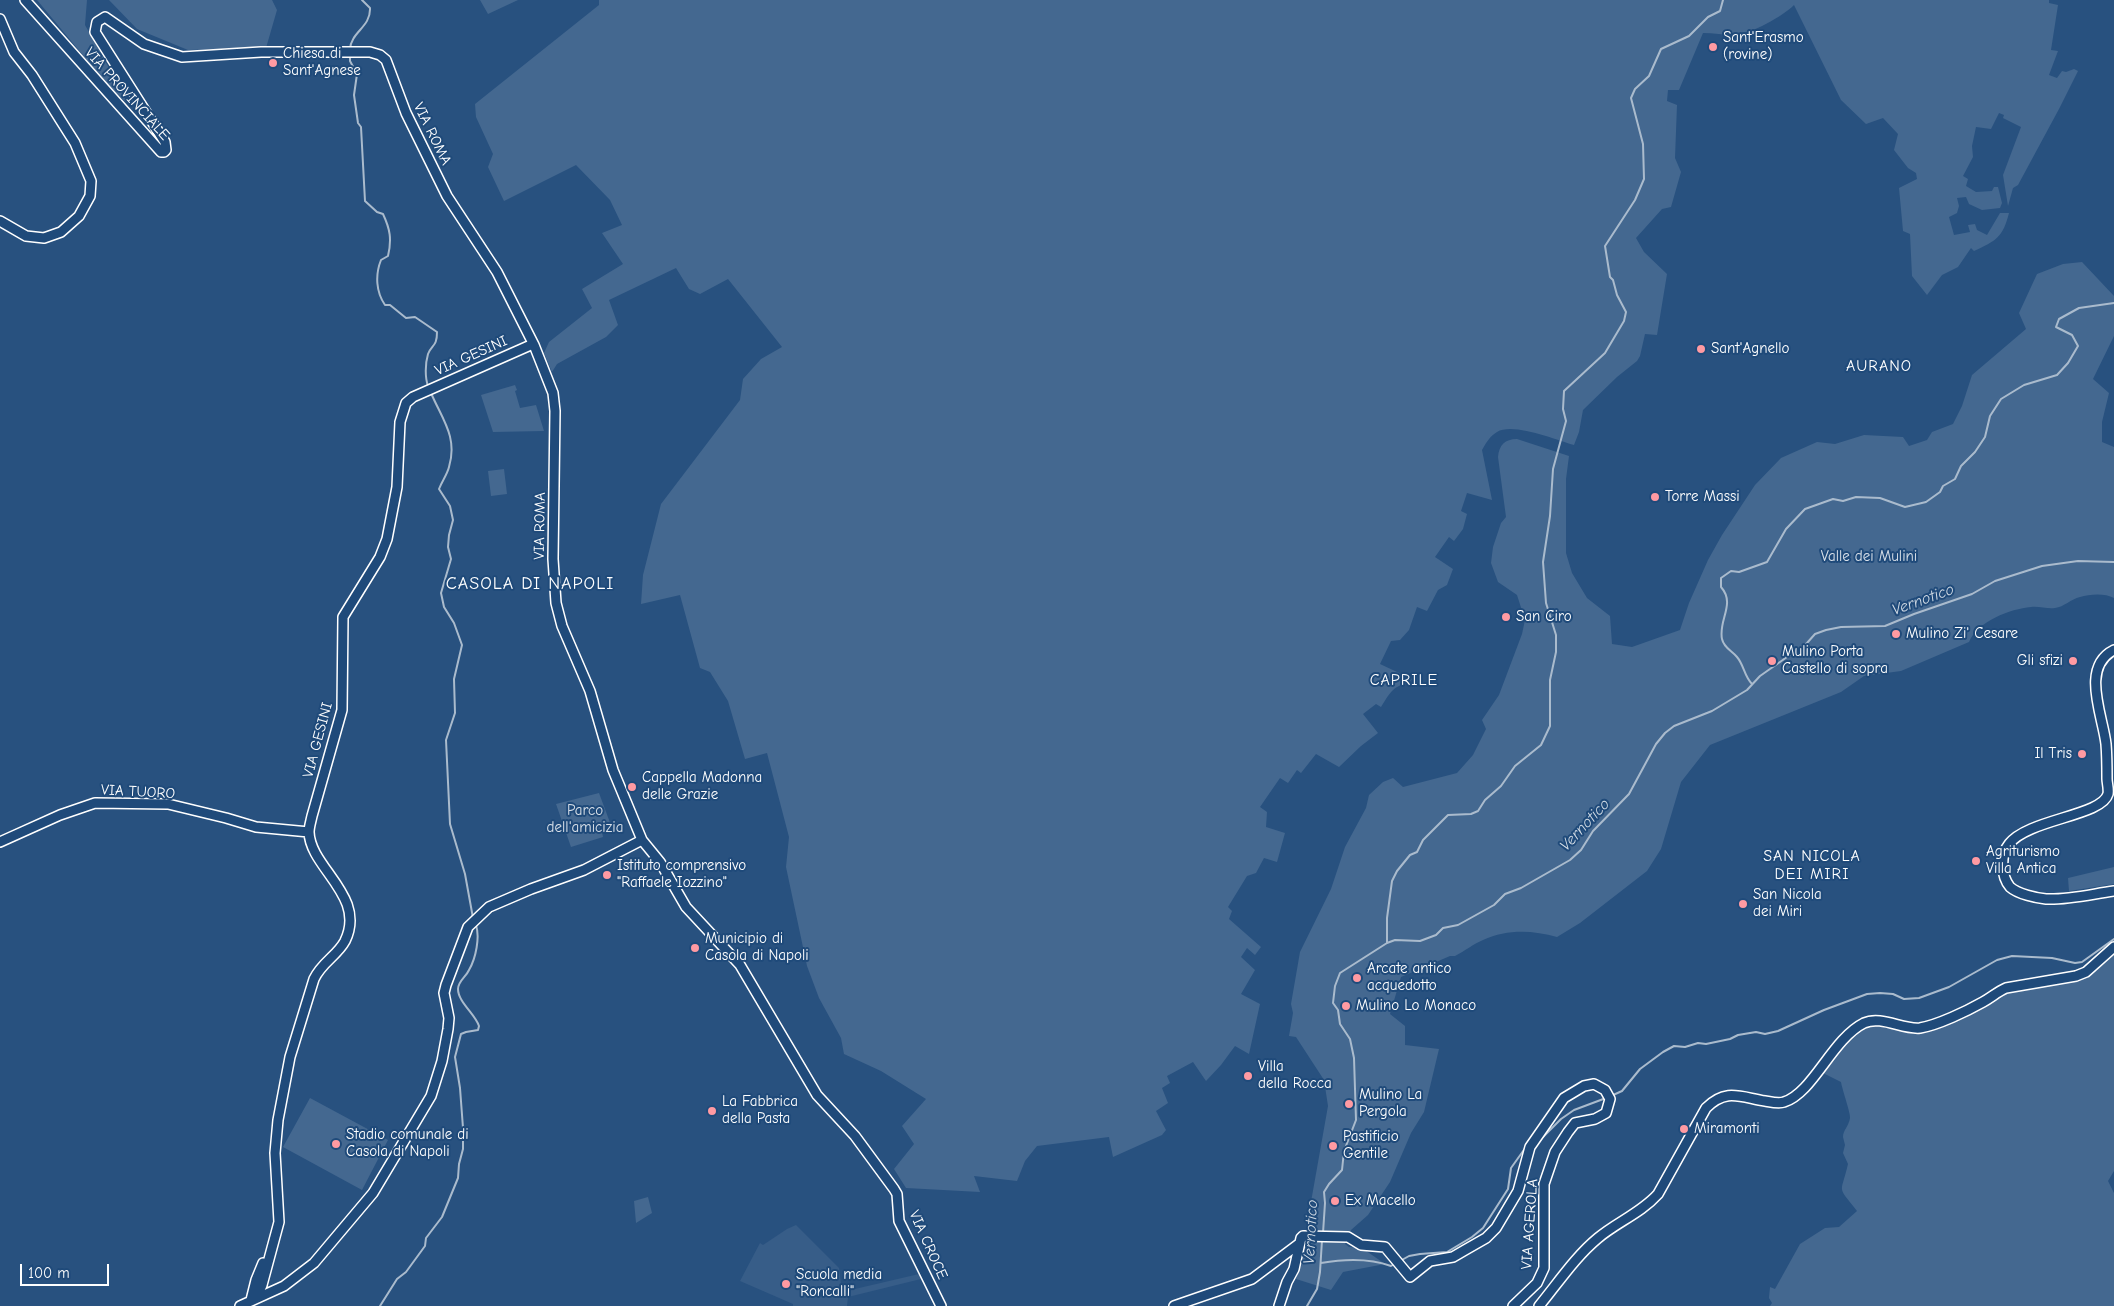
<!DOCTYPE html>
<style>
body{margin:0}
#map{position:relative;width:2114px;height:1306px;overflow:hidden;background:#28517f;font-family:"Comic Neue",sans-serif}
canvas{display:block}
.scale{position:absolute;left:20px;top:1264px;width:89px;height:22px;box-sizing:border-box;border:2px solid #fff;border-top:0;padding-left:6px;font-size:15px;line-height:18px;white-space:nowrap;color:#fff;-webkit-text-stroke:4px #1f4a7a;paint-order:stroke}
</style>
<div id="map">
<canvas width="2114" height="1306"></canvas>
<div class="scale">100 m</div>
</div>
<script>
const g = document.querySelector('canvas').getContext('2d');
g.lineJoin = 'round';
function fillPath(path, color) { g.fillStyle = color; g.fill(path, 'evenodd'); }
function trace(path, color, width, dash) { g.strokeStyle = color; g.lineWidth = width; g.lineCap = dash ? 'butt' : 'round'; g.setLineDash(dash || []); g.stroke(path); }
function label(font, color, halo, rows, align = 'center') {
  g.font = font + ' "Comic Neue",sans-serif'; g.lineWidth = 4; g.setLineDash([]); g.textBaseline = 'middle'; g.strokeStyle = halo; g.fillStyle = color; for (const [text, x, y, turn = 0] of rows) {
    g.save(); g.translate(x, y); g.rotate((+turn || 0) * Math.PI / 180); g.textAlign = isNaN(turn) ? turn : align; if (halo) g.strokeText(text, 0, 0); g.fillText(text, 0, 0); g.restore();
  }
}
const built = new Path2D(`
 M796,1225L839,1268L842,1292L919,1274L921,1279L848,1297L847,1306H793V1304L740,1281L760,1243L763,1245L787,1229Z`);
const green = new Path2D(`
 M37,0H87L85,25L130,106L106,83Z
 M109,0H272L277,10L266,48L188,50L137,29Z
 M480,0H518L488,14Z
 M599,0H2049V3L2058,5L2051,50L2058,51L2049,75L2057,78L2062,71L2066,72L2074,69L2078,71L2059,109L2018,185L2013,188L2008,206L2003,175L2021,127L2003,118L2004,115L1999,113L1991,129L1976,127L1972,146L1973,157L1963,176L1968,179L1966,186L1976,192L1992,191L1994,187H1998L2002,203L2000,208L1982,210L1969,204L1966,197L1957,198L1959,206L1957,213L1949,217L1954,235L1970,232L1968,225L1975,224L1977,230L1987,235L2000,213H2009C2003,237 1996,241 1974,251L1971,248L1958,267L1942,275L1927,295L1912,276L1910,234L1903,231L1899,188L1917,179L1916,173L1908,168L1894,150L1898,134L1883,118L1866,124L1841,100L1794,5C1783,16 1751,34 1735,35C1724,35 1713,33 1703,33L1679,90H1668L1667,101L1677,105L1675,158L1681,172L1671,207L1662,209L1636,238L1644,252L1667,274L1657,335L1645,334L1640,356L1637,361L1617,377L1583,410L1579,432L1574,445C1556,440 1513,422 1497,432C1490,436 1486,443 1482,450L1492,500L1467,493L1461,511L1467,514L1463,529L1454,541L1449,537L1435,557L1453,569L1447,585L1438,590L1427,611L1417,607L1409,630L1400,640L1391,641L1380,664L1412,679L1407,684C1393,685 1388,696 1381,707L1376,704L1363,714L1378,733L1361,746L1339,767L1316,754L1301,773L1297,770L1288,783L1280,778L1260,807L1267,812L1266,827L1285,833L1277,862L1264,858L1256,873L1247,876L1228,907L1232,911L1229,919L1261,947L1255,955L1247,948L1241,957L1255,970L1241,994L1260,1004L1249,1054L1235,1046L1221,1065L1206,1081L1193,1062L1167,1076L1170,1083L1162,1088L1168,1103L1156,1111L1166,1130L1162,1135L1113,1157L1109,1137L1037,1146L1025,1161L1017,1181L974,1176L980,1192L906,1188L894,1169L914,1144L902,1126L926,1099L881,1071L844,1054L841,1038L819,998L807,966L786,867L789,837L767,753L745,759L728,701L710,672L700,668L680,595L641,604L643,575L661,504L740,400L743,379L761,359L782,347L728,279L700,294L689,289L676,268L609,300L618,325L606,337L557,364L552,372L544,353L549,342L592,308L582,289L623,264L602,233L622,225L610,200L576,165L504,201L488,167L493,154L476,117L475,104L599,5Z
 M2082,262L2114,296V336L2093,379L2109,393L2102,422V442L2114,447V598C2105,593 2090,594 2080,597C2071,599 2064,607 2055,608C2047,609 2039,606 2031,607C2010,609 1978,621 1969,642L1901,671L1864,676L1841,692L1710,745L1681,782L1661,849L1647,871L1580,923L1557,937C1532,930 1507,929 1483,940C1473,944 1465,951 1455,956H1450L1401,977L1390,1014L1405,1026V1045L1439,1049L1424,1112L1411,1133L1390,1182L1368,1215L1351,1230L1345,1244L1349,1247L1362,1248L1385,1264L1343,1272L1331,1290L1296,1279L1303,1261V1247L1328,1106L1324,1080L1296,1037L1289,1036L1293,1013L1291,1004L1300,952L1331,889L1345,847L1366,808L1369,795L1383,782L1393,778L1403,787L1457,773L1473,755L1486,729L1482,720L1499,695L1522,634L1525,620L1517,595L1498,582L1491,563L1493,547L1501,523L1506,517L1498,457C1499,445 1505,439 1517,439L1569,456L1566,479V553L1572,573L1587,598L1610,616L1612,644L1632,647L1680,630L1689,603L1708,560L1722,535L1755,485L1781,458L1817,442L1835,444L1864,435L1903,437L1909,446L1927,440L1932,432L1953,424L1962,406L1972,375L2026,329L2019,313L2037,274L2063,264Z
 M515,385L517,390L515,391L520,408L536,405L544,431L493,432L481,395Z
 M504,469L507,494L491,496L488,471Z
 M599,793L612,828L602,832L603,837L571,847L556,804Z
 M2114,867V884L2069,891L2068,878Z
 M2114,954V1171L2108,1181L2114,1193V1306H1770L1772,1303L1769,1298L1770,1287L1775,1289L1800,1244L1825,1228L1839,1227L1857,1211C1836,1184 1841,1195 1848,1164L1843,1153L1845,1145L1843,1137C1843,1130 1849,1126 1850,1118C1851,1114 1842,1089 1841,1082L1823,1073C1827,1058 1854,1028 1870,1025C1885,1022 1904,1033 1920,1032L2004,994L2062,983L2082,977L2098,968Z
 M310,1098L388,1140L362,1190L283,1147Z
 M648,1197L652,1213L636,1223L634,1201Z`);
const stream = new Path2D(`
 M350,49C351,32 371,27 370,8L362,0
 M350,54V61L357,74L354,95L358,123L361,127L365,201L377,212L383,214C390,229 392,239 388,256L381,260C375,275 376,292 385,305H390L406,318L415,317L437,332C437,347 432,344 428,354C425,364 425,378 428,386
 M431,393C442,419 458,437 449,467C447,475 442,481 439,489L450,506L453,520L449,535L448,547L451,559L441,593L444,607L454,623L462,645L454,679L455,713L446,740L450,824L465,874L473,918
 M1752,684C1744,676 1744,665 1737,657C1731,650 1724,648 1722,639C1718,620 1736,604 1721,587V578L1731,571L1739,572L1767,562L1786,529L1805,509L1833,499L1843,501L1856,497L1880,498L1905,507L1926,502L1940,492L1943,486L1955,479L1961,466L1975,452L1985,437L1990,416L2001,399L2024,385L2057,375L2068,363L2078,346L2072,335L2056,327L2059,319L2079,308L2114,303
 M1387,943V918L1392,881L1397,871L1410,855L1417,852L1423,840L1448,815L1471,814L1478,811L1485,800L1501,786L1515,766L1541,745L1550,726V680L1556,652V635L1546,603L1543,562L1550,516L1553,469L1566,421L1563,409L1564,391L1605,353L1624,321L1626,312L1617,295L1613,280L1610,277L1605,246L1635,200L1644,179L1643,144L1631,98L1635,89L1649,76L1661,49L1689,36L1708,17L1720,11L1723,0
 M1611,1096L1622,1091L1640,1069L1663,1052L1674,1046L1685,1047L1698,1043L1706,1044L1730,1039L1738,1035L1756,1032L1765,1034L1778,1031L1824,1010L1867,994L1880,993L1893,994L1904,999L1919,998L1949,987L1997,960L2012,956L2052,958L2075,963L2082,962L2114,939
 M1543,1137L1561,1119L1574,1110L1606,1098
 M1323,1233L1325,1203L1324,1192L1329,1184L1342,1170L1344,1151L1356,1120L1354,1058L1350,1039L1340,1024L1338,1010L1333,1003L1335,986L1340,973L1387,943L1395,940L1420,941L1436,935L1443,928L1458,925L1494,905L1505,894L1521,888L1570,860L1581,850L1593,831L1629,794L1656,744L1665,733L1674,726L1712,711L1747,690L1760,676L1807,643L1815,634L1826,630L1841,627L1885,626L1914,614L1972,594L1995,581L2042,566L2078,561L2114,562
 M1400,1261L1409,1256L1420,1254L1447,1252L1472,1237L1483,1228L1508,1189L1511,1168L1526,1147
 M1321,1263C1344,1259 1369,1258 1391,1266L1396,1263
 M380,1306L397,1279L406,1272L425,1246L426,1238L442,1217L458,1178L459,1164L463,1149V1128L460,1088L455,1057L461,1034L466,1032L478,1030L479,1026C475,1014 458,1002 458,989C458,981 466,977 469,970C476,958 480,937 476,925
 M1307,1306L1317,1289L1320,1272L1322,1240`);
const secondary = new Path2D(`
 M25,0L161,152H164L166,150L165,142L95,32L97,22L105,17L144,44L182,57L261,52H370L380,55L386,60L406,113L447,196L497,272L534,345L553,393L555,411L553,559L556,603L562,626L590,691L613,770L642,840L660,862L686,907L740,965L817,1095L855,1136L894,1189L897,1194L899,1221L941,1306
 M0,19L14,52L32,75L75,143L91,181L90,196L79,216L61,232L44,238L26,236L0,221
 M2114,650C2080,667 2103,716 2106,744C2107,756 2107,767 2107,779C2107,783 2109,789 2108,794C2102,816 2028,819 2009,844C2000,855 2001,876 2010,887C2018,894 2036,898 2046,899C2068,900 2092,894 2114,891
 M0,842L60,815L95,803L168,804L226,818L256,827L309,832
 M256,1298L262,1285L279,1222L275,1153L278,1120L290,1057L314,979C322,962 337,956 345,941C367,896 310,868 309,832C309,827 311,821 312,816L342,710L343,617L380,557L387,539L397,487L400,422L406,403L413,397L533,344
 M251,1300L256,1280L263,1263
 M240,1306L284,1286L314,1263L373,1193L431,1096L442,1061L448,1029L449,1018L444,993L446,985L468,927L489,907L531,889L584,870L642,840
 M1174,1306L1252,1279L1300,1243
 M1279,1306L1287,1282L1294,1269L1301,1238L1303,1236L1348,1237L1361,1245L1385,1247L1410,1277L1430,1261L1453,1257L1465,1250L1486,1238L1496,1228L1518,1191L1530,1147L1564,1098L1584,1086L1594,1084L1605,1090L1610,1099L1606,1113L1595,1119L1575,1123L1568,1132L1555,1152L1544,1184V1268L1537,1283L1513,1306
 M1539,1306C1558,1283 1575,1257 1598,1238C1617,1222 1641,1213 1658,1194L1706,1108C1726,1088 1740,1097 1765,1101C1771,1102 1779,1104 1784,1102C1813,1093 1832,1039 1864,1023C1881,1015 1903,1030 1920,1028C1938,1025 1967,1011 1983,1002C1992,997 1997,992 2006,988L2076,976L2086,972L2114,947`);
const markers = [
 [1713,47,5,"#ff9aa2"],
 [273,63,5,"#ff9aa2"],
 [1701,349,5,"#ff9aa2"],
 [1655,497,5,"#ff9aa2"],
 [1506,617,5,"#ff9aa2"],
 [1896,634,5,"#ff9aa2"],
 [1772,661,5,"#ff9aa2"],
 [2073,661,5,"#ff9aa2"],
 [2082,754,5,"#ff9aa2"],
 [632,787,5,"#ff9aa2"],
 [1976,861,5,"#ff9aa2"],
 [607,875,5,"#ff9aa2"],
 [1743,904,5,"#ff9aa2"],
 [695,948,5,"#ff9aa2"],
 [1357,978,5,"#ff9aa2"],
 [1346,1006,5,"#ff9aa2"],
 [1248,1076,5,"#ff9aa2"],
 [1349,1104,5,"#ff9aa2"],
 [712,1111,5,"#ff9aa2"],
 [1684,1129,5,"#ff9aa2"],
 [336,1144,5,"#ff9aa2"],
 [1333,1146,5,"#ff9aa2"],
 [1335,1201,5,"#ff9aa2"],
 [786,1284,5,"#ff9aa2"]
];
const poiNames = [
 ["Sant'Erasmo",1723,38],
 ["(rovine)",1723,55],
 ["Chiesa di",283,54],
 ["Sant'Agnese",283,71],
 ["Sant'Agnello",1711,349],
 ["Torre Massi",1665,497],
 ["San Ciro",1516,617],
 ["Mulino Zi' Cesare",1906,634],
 ["Mulino Porta",1782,652],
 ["Castello di sopra",1782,669],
 ["Gli sfizi",2063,661,"right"],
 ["Il Tris",2072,754,"right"],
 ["Cappella Madonna",642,778],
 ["delle Grazie",642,795],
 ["Agriturismo",1986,852],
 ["Villa Antica",1986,869],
 ["Istituto comprensivo",617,866],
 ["\"Raffaele Iozzino\"",617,883],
 ["San Nicola",1753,895],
 ["dei Miri",1753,912],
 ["Municipio di",705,939],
 ["Casola di Napoli",705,956],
 ["Arcate antico",1367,969],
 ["acquedotto",1367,986],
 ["Mulino Lo Monaco",1356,1006],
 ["Villa",1258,1067],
 ["della Rocca",1258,1084],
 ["Mulino La",1359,1095],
 ["Pergola",1359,1112],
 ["La Fabbrica",722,1102],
 ["della Pasta",722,1119],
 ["Miramonti",1694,1129],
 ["Stadio comunale di",346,1135],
 ["Casola di Napoli",346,1152],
 ["Pastificio",1343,1137],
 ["Gentile",1343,1154],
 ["Ex Macello",1345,1201],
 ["Scuola media",796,1275],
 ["\"Roncalli\"",796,1292]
];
const streetNames = [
 ["VIA PROVINCIALE",127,94,48],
 ["VIA ROMA",432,134,64],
 ["VIA GESINI",471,356,-24],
 ["VIA ROMA",540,526,-89],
 ["VIA GESINI",318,740,-75],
 ["VIA TUORO",138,792,3],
 ["VIA AGEROLA",1530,1224,-86],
 ["VIA CROCE",928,1245,66]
];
const parkNames = [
 ["Valle dei Mulini",1869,557],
 ["Parco",585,811],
 ["dell'amicizia",585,828]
];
const neighbourhoodNames = [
 ["AURANO",1879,366],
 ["CAPRILE",1404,680],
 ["SAN NICOLA",1812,856],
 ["DEI MIRI",1812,874]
];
const waterNames = [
 ["Vernotico",1923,600,-20],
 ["Vernotico",1585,825,-47],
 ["Vernotico",1311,1232,-87]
];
const quarterNames = [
 ["CASOLA DI NAPOLI",530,584]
];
fillPath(built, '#375d88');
fillPath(green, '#446890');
trace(stream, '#aabbcd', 2);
trace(secondary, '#fff', 12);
trace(secondary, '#1f4a7a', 9);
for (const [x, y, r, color] of markers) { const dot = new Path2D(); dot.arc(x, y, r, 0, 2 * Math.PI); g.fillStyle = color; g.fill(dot); trace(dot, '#1f4a7a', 2); }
label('15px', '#fff', '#1f4a7a', poiNames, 'left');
label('15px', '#fff', '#1f4a7a', streetNames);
label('15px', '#dae1e9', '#1f4a7a', parkNames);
g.letterSpacing = '1px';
label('16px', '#fff', '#1f4a7a', neighbourhoodNames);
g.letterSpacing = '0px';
label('italic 16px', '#d4dde6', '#1f4a7a', waterNames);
g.letterSpacing = '1px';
label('18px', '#fff', '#1f4a7a', quarterNames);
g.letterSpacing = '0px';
</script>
